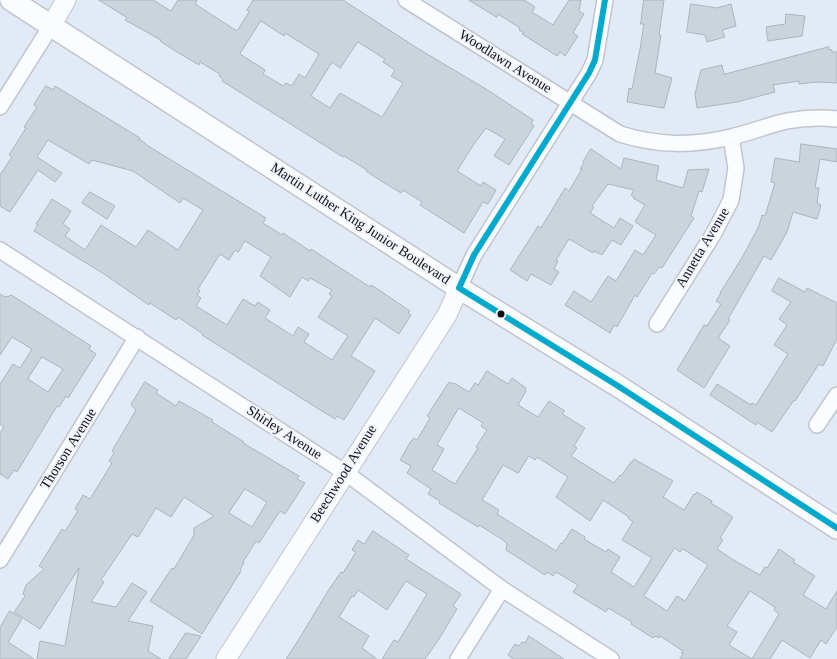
<!DOCTYPE html>
<style>
body{margin:0}
canvas{display:block;background:#e2eaf6}
</style>
<canvas width="837" height="659"></canvas>
<script>
const g = document.querySelector('canvas').getContext('2d');
g.lineJoin = 'round';
function fillPath(path, color) { g.fillStyle = color; g.fill(path, 'evenodd'); }
function trace(path, color, width, dash) { g.strokeStyle = color; g.lineWidth = width; g.lineCap = dash ? 'butt' : 'round'; g.setLineDash(dash || []); g.stroke(path); }
function label(font, color, halo, rows, align = 'center') {
  g.font = font + ' Georgia,serif'; g.lineWidth = 4; g.setLineDash([]); g.textBaseline = 'middle'; g.strokeStyle = halo; g.fillStyle = color; for (const [text, x, y, turn = 0] of rows) {
    g.save(); g.translate(x, y); g.rotate((+turn || 0) * Math.PI / 180); g.textAlign = isNaN(turn) ? turn : align; if (halo) g.strokeText(text, 0, 0); g.fillText(text, 0, 0); g.restore();
  }
}
const building = new Path2D(`
 M99,0H153L171,11L178,0H197L195,4L237,31L249,12L247,10L253,0H343L417,48L486,89L533,120L531,124L534,126L509,165L494,156L505,139L486,128L474,144L457,171L481,186L483,182L496,190L488,204L483,202L464,233L420,205L422,202L403,190L401,193L378,179L366,171L367,170L344,156L343,157L222,81L223,79L219,76L220,74L200,62L199,65L177,52L160,41L161,40L125,20L127,18ZM261,21L284,36L285,33L319,54L305,78L299,74L292,86L286,83L283,86L263,74L265,70L240,54ZM358,42L385,59L383,62L395,70L391,76L403,83L382,117L340,93L330,108L311,96L332,62L340,68Z
 M469,0H524L535,7L532,12L553,25L569,0H581L579,11L584,14L573,33L578,36L565,56L560,52L557,56L522,34L524,33L519,30L520,28L498,14L497,17Z
 M644,0H664L659,35H661L655,73L672,78L664,108L627,102L629,88L632,89L640,49L644,24H641Z
 M691,4L717,8L731,4L736,26L722,30L725,37L707,42L705,35L687,32Z
 M786,14L805,16L802,36L768,41L766,27L785,24Z
 M829,47L828,49L832,50V52H837V83L817,82L799,84V81L773,85L775,92L737,102L697,108L695,94L701,70L722,65L724,74Z
 M46,86L53,90L55,86L140,138L139,139L145,143V144L266,218L263,223L282,235L283,233L310,251L311,249L370,287L371,285L376,288L410,311L408,313L411,315L399,334L375,318L351,356L375,371L344,420L337,416L335,419L317,408L202,335L203,334L178,317L176,320L150,303L149,305L104,274L34,231L38,225L36,224L52,199L71,211L63,224L70,229L65,236L85,250L101,225L136,247L148,230L178,250L203,210L183,198L180,203L133,171L92,160L89,164L48,140L37,157L62,173L55,182L38,170L10,212L0,206V175L12,157L9,155L26,128L24,127L37,107L34,105ZM245,241L271,257L260,276L290,297L302,277L308,281L310,278L332,290L329,294L332,296L318,317L348,336L332,360L304,342L309,334L298,327L293,336L265,318L270,310L258,302L255,306L243,299L227,325L196,306L201,298L197,295L200,291L198,289L220,254L229,260L235,250L238,252Z
 M801,144L837,149V162L820,159L815,188H819L817,203L821,205L817,219L793,212L787,232L771,260L764,256L728,319L730,320L718,338L730,346L704,388L677,370L704,325L707,326L721,304L716,301L721,293H720L743,256L759,226L762,215L765,216L775,183L771,182L775,158L799,162Z
 M591,149L621,169L624,158L659,166L656,180L683,188L688,170L709,169L702,192L699,191L691,216L694,218L662,268L659,267L654,274L652,273L637,297L635,295L617,327L614,325L610,333L565,305L574,291L591,302L608,276L616,281L635,250L643,255L656,235L635,222L645,205L633,198L634,197L631,195L634,190L608,184L592,206L594,207L590,213L614,228L620,218L633,226L621,245L612,240L602,255L594,251L593,253L569,239L556,260L558,261L554,269L559,272L551,285L531,274L527,281L510,270L538,226L541,228L565,188L569,191L582,169H580L584,163L583,162Z
 M90,192L115,206L107,219L82,203Z
 M779,278L805,292L807,288L837,303V339L823,366L819,364L795,401L794,400L772,432L757,422L756,425L710,395L717,384L751,405L752,403L756,405L788,354L774,345L787,325L779,319L791,302L772,291Z
 M0,294L5,297L6,296L8,297L10,295L13,296L91,346L89,349L96,354L68,398L66,396L59,407L57,406L17,472L14,470L8,479L0,474V433L4,427L0,424V384L13,364L20,368L32,349L12,337L0,355ZM42,357L63,369L48,392L28,379Z
 M487,371L508,384L512,378L526,388L525,390L526,391L518,405L538,417L549,401L565,411L562,414L585,428L574,446L577,448L571,456L614,483L620,475L621,476L631,462H632L634,459L673,481L663,497L684,510L694,494L695,495L697,492L712,501L711,503L733,517L720,538L723,540L717,549L732,559L760,575L765,567L767,568L779,549L795,560L793,562L815,576L803,595L826,609L837,591V627L826,644L821,640L810,658L782,640L770,659H752L779,614L774,610L775,607L750,591L727,626L737,632L729,645L752,659H680L683,654L681,653L683,651L660,636L659,638L655,636L653,638L631,624L632,622L608,608L606,612L573,592L578,585L556,572L553,576L547,572L545,575L506,550L507,544L503,540L479,525L478,527L439,503L440,501L428,494L431,489L407,473L411,466L400,460L411,441L414,438L417,440L430,418L427,416L449,382L453,384L454,383L469,392L475,383L478,385ZM459,408L483,423L481,426L487,430L476,447L478,448L455,484L432,470L444,449L437,445L438,443ZM529,456L535,460L537,457L568,477L556,497L590,521L603,500L629,517L628,518L633,522L622,540L652,558L634,587L611,572L620,557L608,549L606,552L584,539L585,537L572,529L562,544L561,543L556,551L497,514L499,510L482,500L503,465L518,473ZM675,548L680,552L683,549L708,565L685,601L677,596L667,611L644,596Z
 M145,382L158,390L156,393L176,406L179,401L213,420L212,422L244,442L243,443L299,476L297,479L305,483L285,514L280,511L259,543L256,541L243,562L244,563L240,570L241,571L202,634L150,601L172,568L174,569L194,535V528L214,516L184,497L171,517L156,508L138,537L132,534L101,580L104,582L91,602L116,607L132,583L147,592L128,621L153,626L148,651L161,659H37L40,641L65,646L79,568L40,629L14,612L25,596L23,594L26,585L44,569L39,566L62,529L65,531L78,511L75,509L83,495L90,499L112,463L109,461L114,453L112,451L136,410L131,405ZM245,489L267,502L252,527L229,513Z
 M373,531L409,555L406,559L461,594L453,606L457,609L439,639L425,659H382L394,640L398,642L427,594L406,581L387,610L358,590L354,597L352,596L339,617L369,636L362,648L377,659H286L299,639L328,591L341,572L343,573L356,552L352,550L358,540L364,544Z
 M10,611L22,619L8,642L34,659H0V628Z
 M186,633L201,636L186,659H169Z
 M529,636L564,659H512V658L508,655L515,644L519,646L522,642L525,643Z`);
const minor = new Path2D(`
 M406,0L620,134C659,146 692,146 731,137C750,133 768,125 787,121C803,118 820,117 837,119
 M0,107L51,26
 M0,250L346,473L502,589L611,659
 M459,288L474,255L589,73L595,60L605,0
 M657,324L714,233L731,200L736,168L731,137
 M817,425L837,395
 M0,560L137,337
 M458,659L502,589`);
const tertiary = new Path2D(`
 M51,26L66,0
 M226,659L447,315L459,288`);
const secondary = new Path2D(`
 M11,0L459,288L618,386L837,528`);
const bus1 = new Path2D(`
 M605,0L595,60L589,73L474,255L459,288L618,386L837,528`);
const markers = [
 [501,314,4.5,"#0b101a"]
];
const streetNames = [
 ["Woodlawn Avenue",505,62,32],
 ["Martin Luther King Junior Boulevard",360,224,33],
 ["Annetta Avenue",703,248,-59],
 ["Shirley Avenue",284,433,33],
 ["Thorson Avenue",69,449,-58],
 ["Beechwood Avenue",344,474,-58]
];
fillPath(building, '#cad4dd');
trace(building, '#aab4bc', 1);
trace(minor, '#bfc5d0', 18);
trace(tertiary, '#bfc5d0', 21);
trace(secondary, '#bfc5d0', 24);
trace(minor, '#fbfcfe', 15);
trace(tertiary, '#fbfcfe', 19);
trace(secondary, '#fbfcfe', 21);
trace(bus1, '#00a9ce', 6);
for (const [x, y, r, color] of markers) { const dot = new Path2D(); dot.arc(x, y, r, 0, 2 * Math.PI); g.fillStyle = color; g.fill(dot); trace(dot, '#f1f4fa', 2); }
label('14px', '#0b101a', '#f1f4fa', streetNames);
</script>
